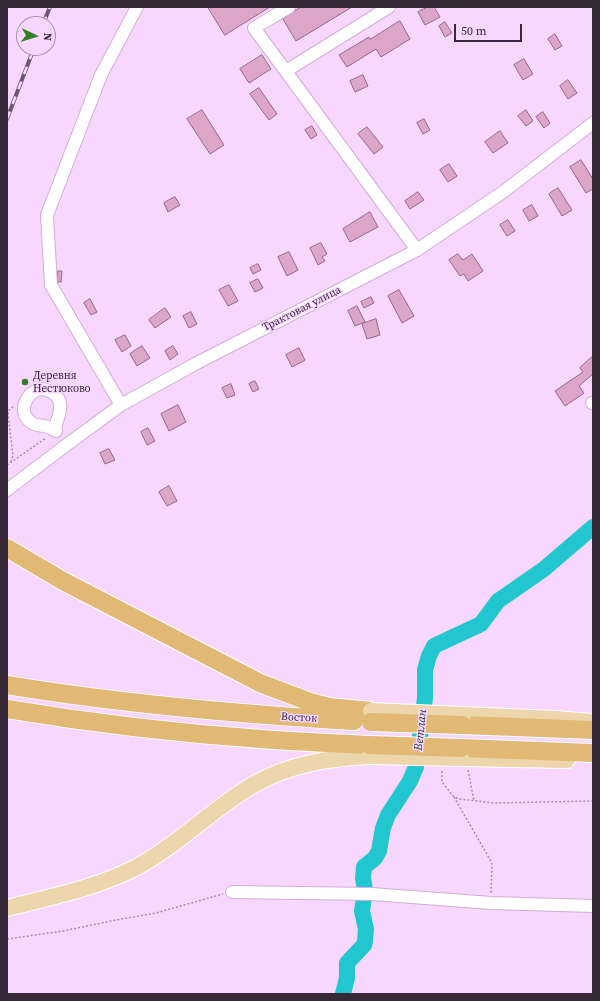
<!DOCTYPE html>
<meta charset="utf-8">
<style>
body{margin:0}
#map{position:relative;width:600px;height:1001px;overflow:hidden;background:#f7d7fe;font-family:"Source Serif 4",serif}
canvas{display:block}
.frame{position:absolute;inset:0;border:8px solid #362739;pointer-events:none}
.north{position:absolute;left:16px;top:16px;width:40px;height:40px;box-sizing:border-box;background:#f7d7fe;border:1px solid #aa91af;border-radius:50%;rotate:94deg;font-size:11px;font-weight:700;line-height:16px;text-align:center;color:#362739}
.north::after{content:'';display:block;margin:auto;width:14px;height:18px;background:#347e24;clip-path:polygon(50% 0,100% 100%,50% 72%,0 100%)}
.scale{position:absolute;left:454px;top:24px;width:68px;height:18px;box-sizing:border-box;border:2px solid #362739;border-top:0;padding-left:5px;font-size:12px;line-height:14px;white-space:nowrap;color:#362739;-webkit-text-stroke:3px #f7d7fe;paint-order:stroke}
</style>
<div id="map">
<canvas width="600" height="1001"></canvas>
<div class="frame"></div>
<div class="north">N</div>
<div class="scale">50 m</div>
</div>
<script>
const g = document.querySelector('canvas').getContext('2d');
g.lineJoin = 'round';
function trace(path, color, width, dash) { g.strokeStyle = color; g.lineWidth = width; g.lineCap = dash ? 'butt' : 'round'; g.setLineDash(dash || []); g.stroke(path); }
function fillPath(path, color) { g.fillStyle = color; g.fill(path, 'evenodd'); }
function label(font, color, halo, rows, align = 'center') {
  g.font = font + ' "Source Serif 4",serif'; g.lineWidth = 3; g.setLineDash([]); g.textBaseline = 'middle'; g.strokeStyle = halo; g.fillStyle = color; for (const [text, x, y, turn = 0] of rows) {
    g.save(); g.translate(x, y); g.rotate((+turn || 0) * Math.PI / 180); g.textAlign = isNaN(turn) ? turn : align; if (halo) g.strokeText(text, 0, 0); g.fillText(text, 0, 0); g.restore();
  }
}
const river = new Path2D(`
 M343,994L347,978V963L364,945L365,941L366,929L362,911L365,890L363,878L364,867L375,858L379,851L383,828L388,815L410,781L416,767L425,698V670L429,656L434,646L481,624L498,601L544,569L593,527`);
const building = new Path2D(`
 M208,7H270L225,35Z
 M301,7H352L296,41L283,19Z
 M428,7H434L440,17L425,25L418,12Z
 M400,21L410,39L381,57L376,49L347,67L339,55L369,37L370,39Z
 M445,22L452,33L445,37L439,26Z
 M555,34L562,46L555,50L548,39Z
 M262,55L271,69L249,83L240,69Z
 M524,59L533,74L523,80L514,65Z
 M363,75L368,86L355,92L350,81Z
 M568,80L577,93L568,99L560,86Z
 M259,88L277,114L269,120L250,94Z
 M202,110L224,145L210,154L187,119Z
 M526,110L533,121L526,126L518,116Z
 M543,112L550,123L544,128L536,117Z
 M424,119L430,130L423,134L417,123Z
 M312,126L317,135L311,139L305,130Z
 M367,127L383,147L374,154L358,134Z
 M500,131L508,143L493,153L485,142Z
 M581,160L593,179V189L586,193L570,167Z
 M449,164L457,176L448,182L440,170Z
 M558,188L572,210L562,216L549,194Z
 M418,192L424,200L410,209L405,201Z
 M175,197L180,205L168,212L164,203Z
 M532,205L538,216L529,221L523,210Z
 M370,212L378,227L350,242L343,229Z
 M508,220L515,231L507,236L500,225Z
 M321,243L327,254L322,257L325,261L318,265L310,248Z
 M289,252L298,270L287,276L278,257Z
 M458,254L463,260L472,254L483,271L468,281L464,274L460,276L449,260Z
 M258,264L261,270L253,274L250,268Z
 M58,271H62L61,282H58Z
 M258,279L263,288L255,292L250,283Z
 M229,285L238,301L228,306L219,290Z
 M399,290L414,316L402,323L388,296Z
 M371,297L374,303L364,308L361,302Z
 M90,299L97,312L91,315L84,303Z
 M357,306L365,322L355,326L348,311Z
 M165,308L171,317L155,328L149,320Z
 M191,312L197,324L189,328L183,316Z
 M376,319L380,335L367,339L362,324Z
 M125,335L131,346L122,352L115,340Z
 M142,346L150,358L137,366L130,354Z
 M173,346L178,354L170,360L165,351Z
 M299,348L305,360L292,367L286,355Z
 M593,356V374L579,386L584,393L565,406L555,391L583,372L580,368Z
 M255,381L259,389L253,392L249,384Z
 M231,384L235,395L227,398L222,388Z
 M178,405L186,422L169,431L161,414Z
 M148,428L155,441L147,445L141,432Z
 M109,449L115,460L105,464L100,453Z
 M169,486L177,501L167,506L159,492Z`);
const path = new Path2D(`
 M11,462L13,456L8,414L9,410L14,406
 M7,465L46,438
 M468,770L474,801
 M442,771V782L454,797L460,799L494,803L593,801
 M454,797L492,863L491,893
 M7,939L63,931L116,920L156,913L223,894`);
const minor = new Path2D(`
 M289,7L254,28L417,250
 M286,71L389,7
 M39,389C50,389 62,396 60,409C60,417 54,423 56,431C52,429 49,427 44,426C40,425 36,426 32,423C17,413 25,394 39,389Z
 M592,403H593
 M121,405L51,285L47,215L101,75L137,7
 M7,490L65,446L121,405L195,364L417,250L503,192L593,123
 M232,892L372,894L491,903L593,906`);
const major = new Path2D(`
 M463,715L555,719L593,722
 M461,758L567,760
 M7,908C51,897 96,888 137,867C179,844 212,809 253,785C289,764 329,758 370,756`);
const highway = new Path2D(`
 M7,548L63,581L260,683L310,702L329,707L371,711
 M7,685C122,704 238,714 354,721
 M7,709C91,723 176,733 261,739C297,742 334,743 370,745
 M462,725L593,730
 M461,748L593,753`);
const rail = new Path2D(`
 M43,24L50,7
 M7,119L34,48`);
const majorBridge = new Path2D(`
 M371,711L463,715
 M370,756L461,758`);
const highwayBridge = new Path2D(`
 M371,722L462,725
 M370,745L461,748`);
const markers = [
 [25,382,4,"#347e24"]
];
const streetNames = [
 ["Трактовая улица",302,309,-27],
 ["Восток",299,718,3]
];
const poiNames = [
 ["Деревня",33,376],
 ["Нестюково",33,389]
];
const waterNames = [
 ["Ветлан",421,730,-84]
];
trace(river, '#21c6ce', 16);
fillPath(building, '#dca6c9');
trace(building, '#976686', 1);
trace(minor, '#d2acda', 14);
trace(major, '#fff', 18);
trace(highway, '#fff', 20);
trace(path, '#a58caa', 1.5, [2, 2]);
trace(minor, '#fff', 12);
trace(major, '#edd5ac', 16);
trace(highway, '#e1b974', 18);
trace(rail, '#6b576f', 4);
trace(rail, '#f7d7fe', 2.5, [8]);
trace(majorBridge, '#fff', 18, []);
trace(highwayBridge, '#fff', 20, []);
trace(majorBridge, '#edd5ac', 16);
trace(highwayBridge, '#e1b974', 18);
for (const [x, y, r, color] of markers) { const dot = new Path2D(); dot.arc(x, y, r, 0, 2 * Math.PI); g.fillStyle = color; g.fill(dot); trace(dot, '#f7d7fe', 1.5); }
label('11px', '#362739', '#f7d7fe', streetNames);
label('11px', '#362739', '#f7d7fe', poiNames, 'left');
label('italic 12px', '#273f41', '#f7d7fe', waterNames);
</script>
